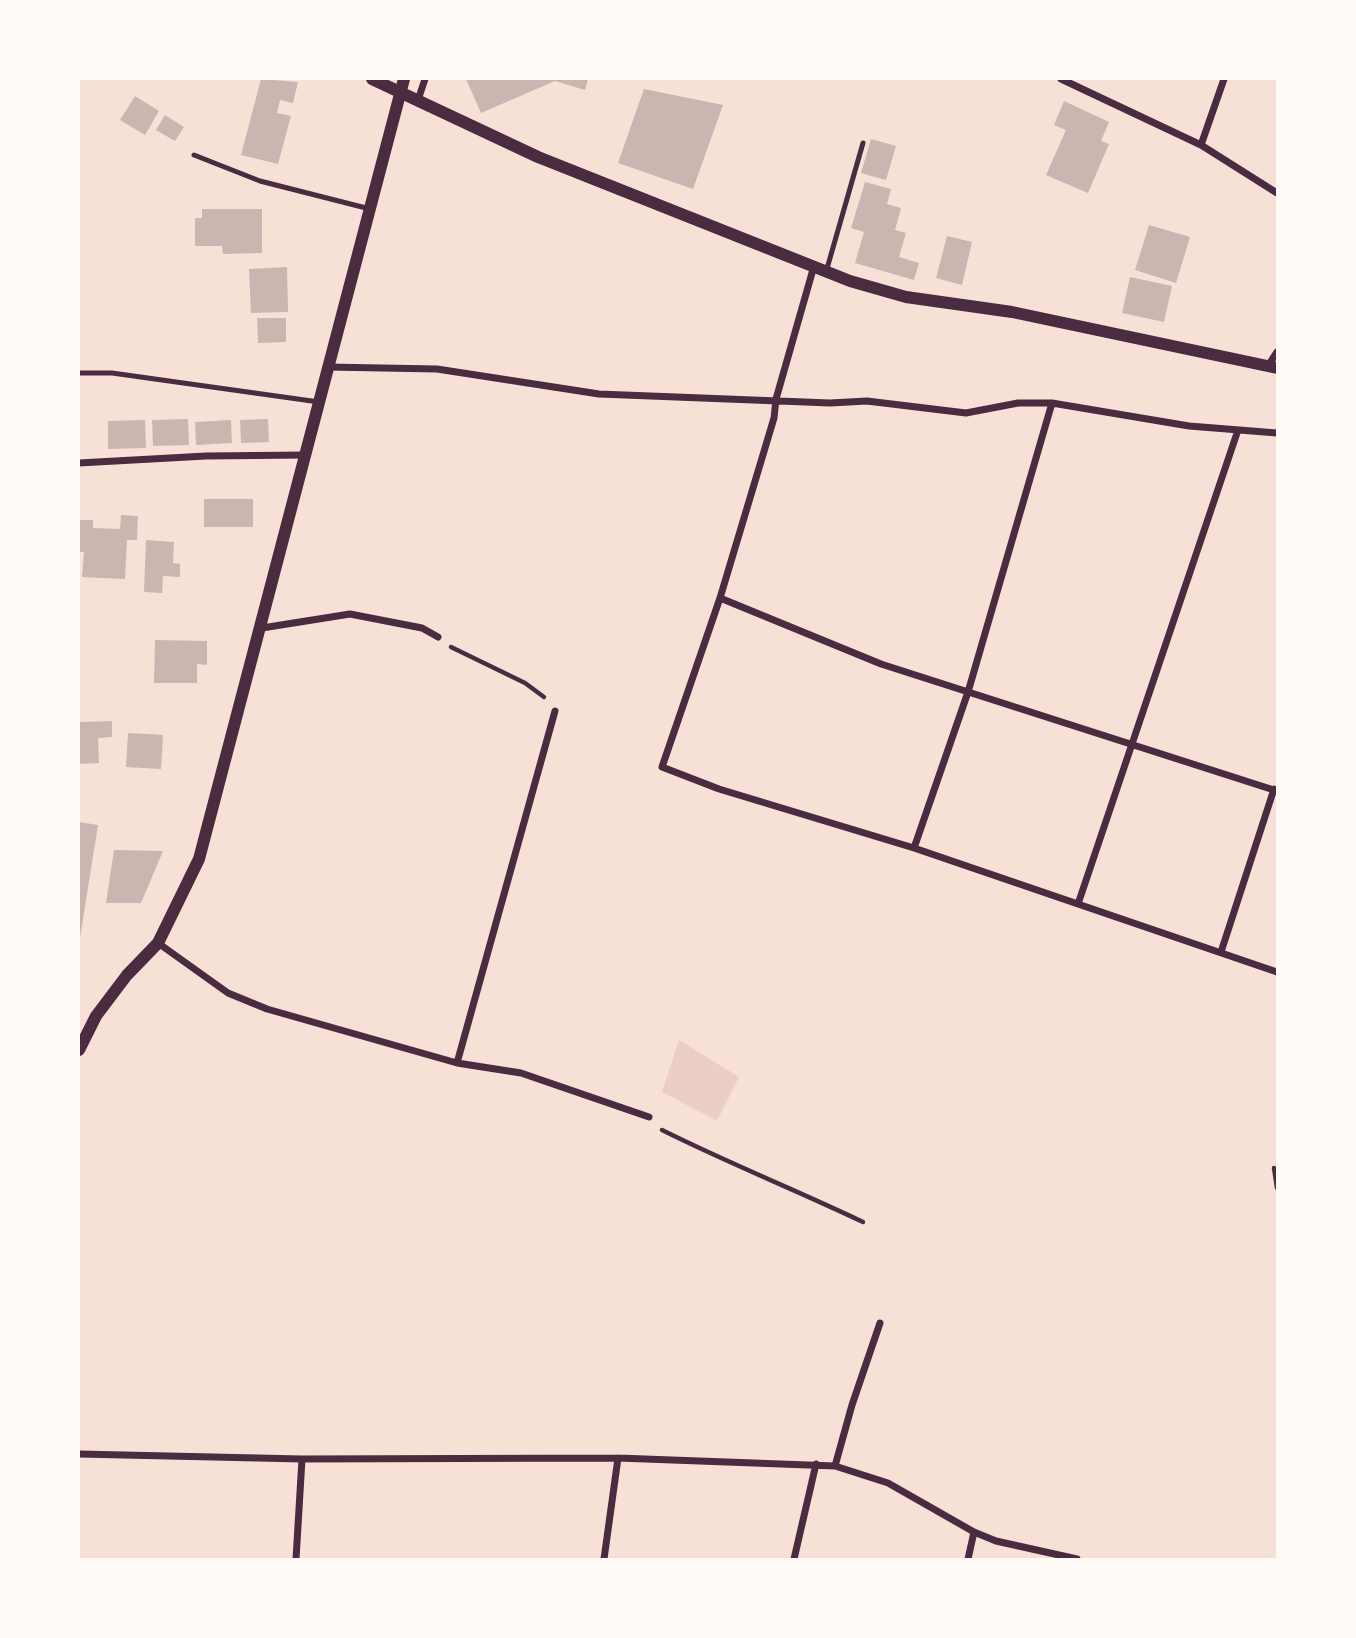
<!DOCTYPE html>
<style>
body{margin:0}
#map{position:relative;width:1356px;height:1638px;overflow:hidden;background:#f7e1d7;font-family:"Fira Sans Condensed",sans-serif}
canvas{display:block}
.frame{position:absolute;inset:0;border:80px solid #fffaf5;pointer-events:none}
</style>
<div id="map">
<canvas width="1356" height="1638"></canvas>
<div class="frame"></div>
</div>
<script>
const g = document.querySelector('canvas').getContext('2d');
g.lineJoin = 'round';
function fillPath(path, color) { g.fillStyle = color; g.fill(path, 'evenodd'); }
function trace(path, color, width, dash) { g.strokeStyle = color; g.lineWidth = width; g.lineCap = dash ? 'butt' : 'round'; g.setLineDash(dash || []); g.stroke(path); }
const green = new Path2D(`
 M679,1040L739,1077L717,1121L662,1092Z`);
const building = new Path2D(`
 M261,79L298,82L293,103L280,100L277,113L291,116L278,164L241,155Z
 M466,79H588L585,90L555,81L481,113Z
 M644,89L723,105L693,189L618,163Z
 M135,96L159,111L145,135L120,120Z
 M1064,101L1109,122L1101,141L1109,144L1088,193L1046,175L1066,130L1054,125Z
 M165,115L184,127L175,141L156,130Z
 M871,139L896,146L886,180L861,173Z
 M865,182L891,189L887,204L901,208L895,230L906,233L899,257L919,263L914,280L855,263L864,232L851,228Z
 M202,209H262V253L223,254L222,246H195V218H202Z
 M1149,225L1190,237L1176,283L1135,270Z
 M947,236L972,242L962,285L936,278Z
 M287,267L288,312L251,313L249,269Z
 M1130,277L1172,286L1164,322L1122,313Z
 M257,318H286V342L258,343Z
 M188,419L189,445L153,446L152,420Z
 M268,419L269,442L241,443L240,420Z
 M145,420L146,448L108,449V421Z
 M231,420L232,443L196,445L195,422Z
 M204,499H253V527H204Z
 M121,515L138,516L137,540H127L125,579L82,577L84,552H79V520H93V528L120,529Z
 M146,540L174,542L173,563L180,564V577L163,576L162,593L144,592Z
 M155,640L207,641V665L197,664V683H154Z
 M112,721V737L98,738L99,763L79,764V722Z
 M128,733L163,735L161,769L126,767Z
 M79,822L98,825L80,938L79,937Z
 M114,850L163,851L141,903H106Z`);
const path = new Path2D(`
 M451,647L525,683L544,697
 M662,1130C728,1163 796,1190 863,1222
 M1274,1168L1277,1188`);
const service = new Path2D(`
 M194,155L260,181L370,209
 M826,272L863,143
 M79,373H112L319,402`);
const minor = new Path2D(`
 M1061,79L1201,145L1277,193
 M418,100L425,79
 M1201,145L1224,79
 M814,266L776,399L774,418L720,598L662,767L719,789L914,848L1277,972
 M1268,366L1277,352
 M327,367L437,369L599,394L830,403L867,401L966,413L1018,403H1052L1189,426L1277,433
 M79,463L206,456L305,455
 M720,598L881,664L1277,791
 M262,628L350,614L422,628L438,637
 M914,848L968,692L1052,403
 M1078,904L1238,430
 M158,943L228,993L267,1009L457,1063L521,1073L649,1117
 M1221,952L1274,789
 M457,1063L555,711
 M79,1454L302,1459L618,1458L835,1466L888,1483L974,1532L996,1541L1077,1559
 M835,1466L852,1405L880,1323
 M296,1559L302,1459
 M604,1559L618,1458
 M794,1559L816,1464
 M968,1559L974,1532`);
const tertiary = new Path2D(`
 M372,79L538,157L850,281L906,297L1012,312L1277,368
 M79,1050L96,1016L127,975L158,943L199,859L404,79`);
fillPath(green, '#ebcfc5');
fillPath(building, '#ccb4b1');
trace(path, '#4a2c40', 4.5);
trace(service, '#4a2c40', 5);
trace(minor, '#4a2c40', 7);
trace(tertiary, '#4a2c40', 12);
</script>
